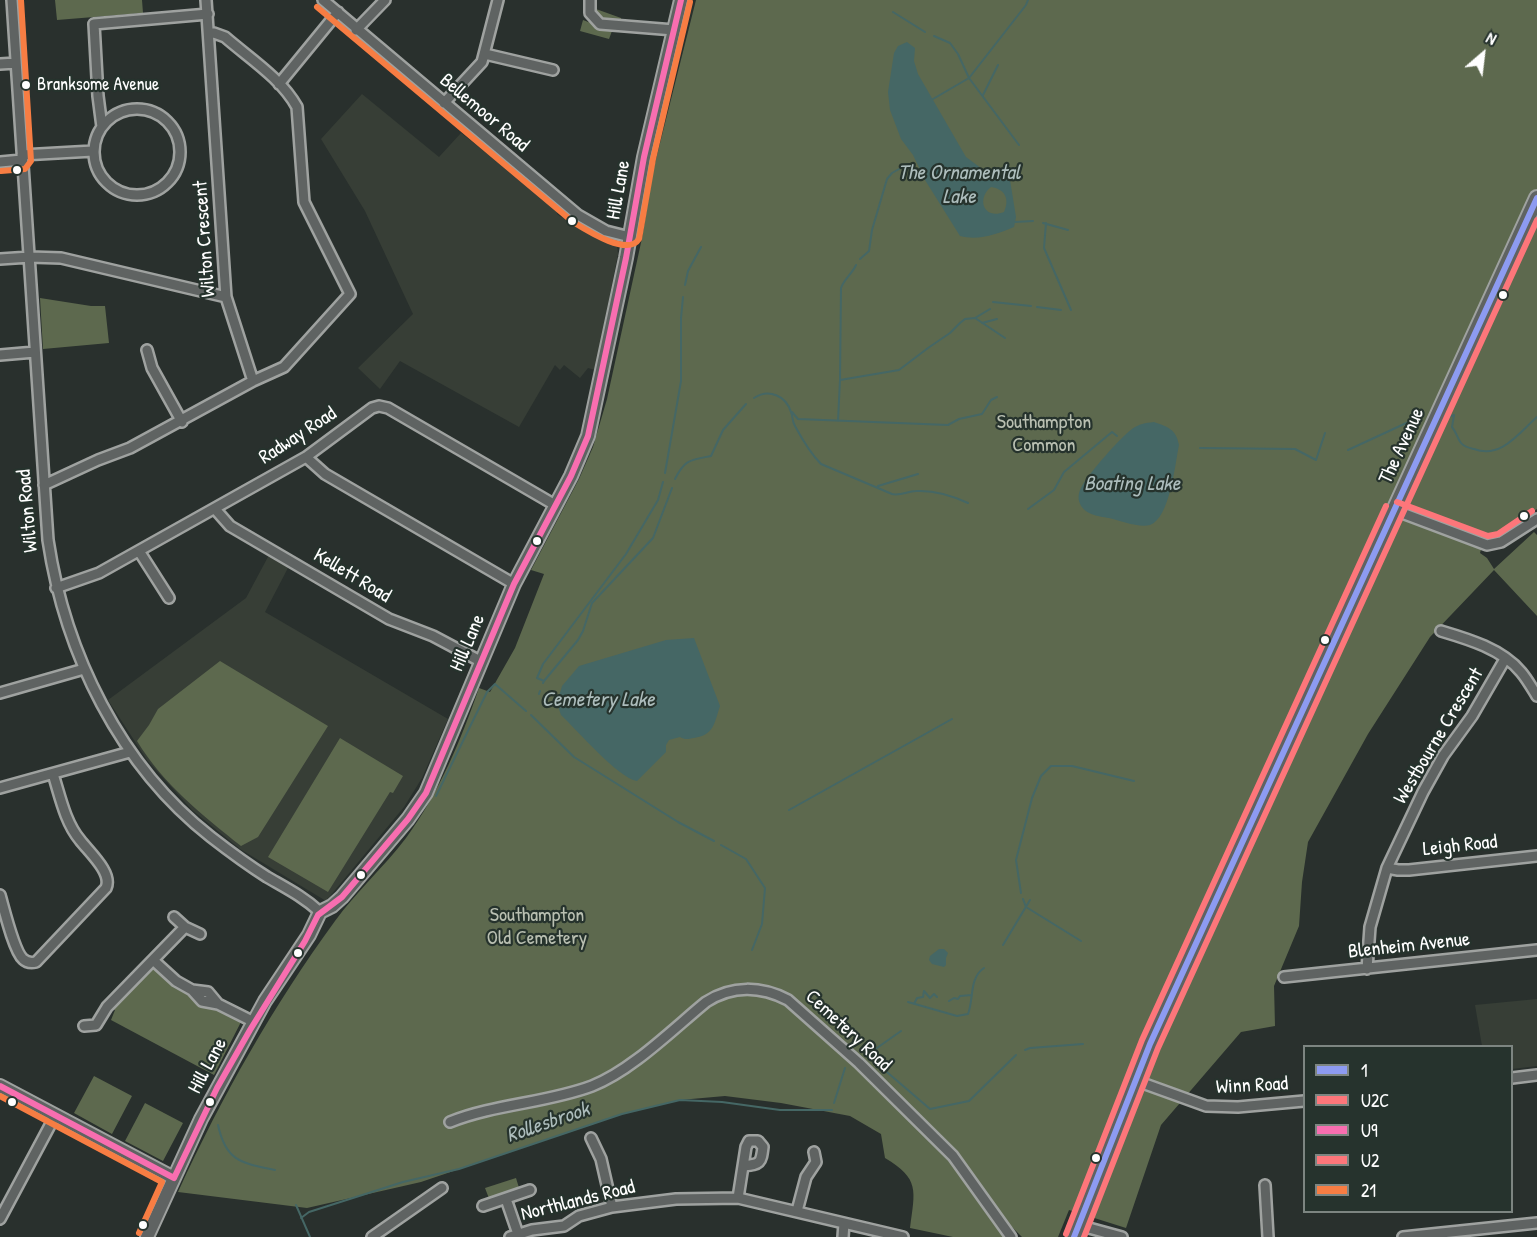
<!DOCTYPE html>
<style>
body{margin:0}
#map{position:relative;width:1537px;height:1237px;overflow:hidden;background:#29302d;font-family:"Patrick Hand",sans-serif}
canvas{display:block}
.legend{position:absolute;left:1303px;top:1045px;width:210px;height:168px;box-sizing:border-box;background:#26332d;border:2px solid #7d8581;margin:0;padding:8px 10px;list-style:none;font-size:18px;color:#fff}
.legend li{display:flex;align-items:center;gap:12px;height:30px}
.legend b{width:30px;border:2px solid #7d8581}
.north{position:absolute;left:1453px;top:24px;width:60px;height:60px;-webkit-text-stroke:4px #26332d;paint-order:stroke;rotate:28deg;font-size:16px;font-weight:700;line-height:24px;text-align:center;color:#fff}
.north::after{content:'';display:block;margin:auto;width:21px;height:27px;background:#fff;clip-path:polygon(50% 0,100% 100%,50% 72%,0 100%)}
</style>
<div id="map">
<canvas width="1537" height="1237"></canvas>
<ul class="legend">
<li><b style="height:8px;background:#8d9bf1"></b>1</li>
<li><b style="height:8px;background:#fd767a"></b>U2C</li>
<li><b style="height:8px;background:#f86eb0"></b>U9</li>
<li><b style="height:8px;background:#fd767a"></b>U2</li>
<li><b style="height:8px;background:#f77d43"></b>21</li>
</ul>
<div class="north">N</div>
</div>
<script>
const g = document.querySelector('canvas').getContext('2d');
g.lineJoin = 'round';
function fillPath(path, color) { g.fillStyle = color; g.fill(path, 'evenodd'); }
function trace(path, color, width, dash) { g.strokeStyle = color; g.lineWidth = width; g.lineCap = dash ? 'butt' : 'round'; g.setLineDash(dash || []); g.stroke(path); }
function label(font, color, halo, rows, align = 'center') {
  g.font = font + ' "Patrick Hand",sans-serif'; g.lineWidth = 4.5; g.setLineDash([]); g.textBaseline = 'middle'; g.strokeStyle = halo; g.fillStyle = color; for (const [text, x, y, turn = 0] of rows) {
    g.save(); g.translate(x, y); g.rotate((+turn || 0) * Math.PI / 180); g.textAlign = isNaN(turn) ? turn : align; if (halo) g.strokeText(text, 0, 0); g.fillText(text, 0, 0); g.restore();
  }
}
const built = new Path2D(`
 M362,94L439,157L461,133L556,207L557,214L561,217L571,219L617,246L618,254L595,370L588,368L580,378L564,365L560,370L555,365L519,427L400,361L380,389L358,368L413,314L365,211L321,139Z
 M269,555L289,566L265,612L448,719L422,778L404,807L326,901L240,849L192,810L147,760L108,700L246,598Z
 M1537,999V1066L1512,1069V1046H1482L1475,1005Z`);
const green = new Path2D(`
 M55,0H142L143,13L57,20Z
 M696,0H1537V509C1521,521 1506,534 1485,536L1480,553L1487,558L1494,569L1534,532L1537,535V616L1494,570L1430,637L1368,734L1308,842L1302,882L1299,926L1274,986L1275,1026L1241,1032L1161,1125L1126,1228L1069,1210L1058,1237H1022L1012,1227L1002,1232L1006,1237H953L910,1228C915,1190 920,1179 885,1158L881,1134L850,1116L781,1103L725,1096L680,1100L622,1114L421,1182L307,1208L178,1192C222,1096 273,1006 335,921C356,892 384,867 406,838C439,793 461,740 479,688L490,692L515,648L544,574L531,570L579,479L593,447L607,399L642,238L653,171Z
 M596,9L621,18V22C611,21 598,21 596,9Z
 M583,20L612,31L609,39L580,31Z
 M40,298L91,306H105L109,343L43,349Z
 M220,661L328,726L258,837L241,846C202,815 163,784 137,741L149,725L158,709Z
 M340,738L403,776L393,793L390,792L328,892L268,857Z
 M155,966C166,975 174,986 186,993L190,992L216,1005L219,1010L242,1020L214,1075L111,1020L115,1010L109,1008L151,968Z
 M94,1076L132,1096L112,1134L74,1113Z
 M145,1103L183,1123L163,1161L125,1141Z
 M516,1178L520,1191L490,1201L485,1188Z`);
const water = new Path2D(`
 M907,42L915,48L914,61L918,74L966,157L989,174L1005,177L1010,180L1016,217L1014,227C997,234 979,241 960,236L925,180L913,155L901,139L890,110L888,92L894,53L898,46ZM991,187C1005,189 1010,199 1004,212C984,220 976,199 991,187Z
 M1154,422C1168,427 1176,429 1179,445C1175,464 1170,518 1150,525C1139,528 1121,521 1109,518C1098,516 1083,515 1079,501C1078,497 1079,491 1081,488C1086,476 1122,436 1132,429C1139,424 1145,423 1154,422Z
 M694,638L720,706C714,724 714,735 694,738C688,739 685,740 680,737L669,740L666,745V752L637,781C618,778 577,730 561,715L557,703L562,686L579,666L666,640ZM637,697L652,701L646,709L636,707Z
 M939,949H944L948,953L946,958V965L944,967L932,964L929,960L930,956Z`);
const stream = new Path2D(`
 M893,12L925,32
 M934,36L950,43L958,54L969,78L1019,145
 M983,95L998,65
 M933,99L969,78L1026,5L1028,0
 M1015,222L1033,221
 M1043,223L1068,230
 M1046,223L1044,248L1071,310
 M860,259L869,251L872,230L887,179L892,173L908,164
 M685,285L688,271L701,247
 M993,302L1031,306
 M1037,307L1061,310
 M975,318L990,309
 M982,323L997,319
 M840,380L841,288C844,279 852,274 856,265
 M754,398C769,388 786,396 791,412C793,417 792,421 795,426C802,439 811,454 821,464L892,494C901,496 908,491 916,491C935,490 951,495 968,503
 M792,412L798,419L948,425L959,419L982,414L991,400L997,397
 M1451,416L1454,415L1452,427C1457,433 1457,438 1461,443C1464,447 1470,448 1474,449C1501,459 1518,434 1537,417
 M838,421L840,380L899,370L928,348L950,333L960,323L965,319L975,318L1005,338
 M1200,448L1295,449L1316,460L1325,433
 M1348,450L1415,419
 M665,473L681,381V318L683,297
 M675,479C685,459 691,460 711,456L723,430L746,404
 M878,486L918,474
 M1028,509L1054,490L1064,472L1112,432L1117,436
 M544,681L578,640L583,631L592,603L653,538L672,488
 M543,683L544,681L537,678L543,664L626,554L658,500L663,482
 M539,694L540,691
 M531,715L574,757L678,822L714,841
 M436,796L487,692L495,684L526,711
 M789,810L952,719
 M721,845L746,859L765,888L762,924L752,950
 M1021,893L1016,860L1032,798L1041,776L1051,766H1072L1134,781
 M1023,899L1026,907L1081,941
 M1003,945L1030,900
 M949,1001L954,998L958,999L960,996L972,995
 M908,1002L957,1016L968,1014C974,998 969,978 984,968
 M914,1004L917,998L923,997L924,991L930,998L934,994L937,997
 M901,1031L867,1055L930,1109L969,1101L1016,1055
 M1025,1050L1030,1048L1083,1044
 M834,1103L845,1068
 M218,1125C226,1162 242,1163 275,1170
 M296,1205L310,1237
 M301,1218L309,1212L403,1182L459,1169L622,1114L680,1100L722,1102L780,1110H832`);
const street = new Path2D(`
 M12,0L48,540C65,653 120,766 211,837C229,851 248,865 267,877C286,888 304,897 320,912
 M206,0L226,297L253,381
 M323,0L578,215L606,231L630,237
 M590,0V13L600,24L674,30
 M356,30L385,0
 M485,54L553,70
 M0,64L16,63
 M279,84L338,12
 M444,103L482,62L498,0
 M94 152a43 43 0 1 1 86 0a43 43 0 1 1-86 0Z
 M102,127L98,96L94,24L208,14
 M22,155L93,151
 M0,162L22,160
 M0,259L30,257L61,258L226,297
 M147,350L152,368L182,422
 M0,355L35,352
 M306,457L325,474L514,584
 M44,485L98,460L130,448L253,381L284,367L350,294L304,202L297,107C281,78 249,58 225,37L214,33L209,34
 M215,509L230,526L389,619L433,636L480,661
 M1394,510L1487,545L1501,542L1537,519
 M139,551L169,598
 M56,588L99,573L306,457L372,408L379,406L388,408L555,505
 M1441,631C1468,639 1502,649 1521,672C1527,679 1532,688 1537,696
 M0,693L84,669
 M0,788L130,752
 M1387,868L1398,870H1409L1537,856
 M0,895C4,909 14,951 23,959C27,963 31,963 36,962L106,888C113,873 89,852 80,840C65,822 60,796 53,774
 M174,917L185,927L200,934
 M153,960L176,981L192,990L202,1001L218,1004L254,1022
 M1367,969L1370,927L1387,868L1423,792L1443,756L1472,716L1505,659
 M1284,977L1537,950
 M192,990L208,992L218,1004
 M84,1026L96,1025L107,1007L185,927
 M1512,1078L1537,1075
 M1134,1080L1206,1106L1238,1107L1304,1101
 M450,1122C495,1104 547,1103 592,1086C631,1071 673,1029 706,1002C732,985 761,986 788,1000L859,1063L953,1156L1011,1237
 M591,1138L601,1159L612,1207
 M1265,1185L1268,1237
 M738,1198L746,1147L749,1141H758L763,1147C761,1164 760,1164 744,1166
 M506,1199L518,1234
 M483,1206L530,1190
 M797,1211L806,1177L816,1162L814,1152
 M0,1219L55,1116
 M1078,1225L1122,1237
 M372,1237L442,1188
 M510,1237L532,1230L564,1226L579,1216L612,1207L676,1199L738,1198L903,1237
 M843,1237L844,1223
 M1403,1237L1537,1223`);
const secondary = new Path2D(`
 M0,1086L174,1178
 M147,1237L201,1119L265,1001L309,935L320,912L332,906L342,897L408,819L426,793L514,584L571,476L588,436L626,258L644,157L681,0`);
const primary = new Path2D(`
 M1074,1237L1150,1044L1537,198`);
const bus1 = new Path2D(`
 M1074,1237L1150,1044L1537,198`);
const bus2 = new Path2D(`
 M1084,1237L1158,1048L1537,220`);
const bus3 = new Path2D(`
 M0,1086L174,1178
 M174,1178L217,1088L250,1030L305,941L318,915L342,897L408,819L426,793L514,584L571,476L588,436L626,258L644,157L681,0`);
const bus4 = new Path2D(`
 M1397,502L1488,536L1498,534L1532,511
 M1066,1234L1142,1040L1386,506`);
const bus5 = new Path2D(`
 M317,7L573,222C586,230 628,257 639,239L653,159L690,2
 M1,171L25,169L31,161L21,0
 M0,1096L162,1182L139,1233`);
const markers = [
 [26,85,5,"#fff"],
 [17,170,5,"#fff"],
 [572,221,5,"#fff"],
 [1503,295,5,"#fff"],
 [1524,516,5,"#fff"],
 [537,541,5,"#fff"],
 [1325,640,5,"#fff"],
 [361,875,5,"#fff"],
 [298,953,5,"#fff"],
 [12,1102,5,"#fff"],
 [210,1102,5,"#fff"],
 [1096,1158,5,"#fff"],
 [143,1225,5,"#fff"]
];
const busNames = [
 ["Branksome Avenue",37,85]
];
const streetNames = [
 ["Bellemoor Road",484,113,40],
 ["Hill Lane",619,190,-80],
 ["Wilton Crescent",205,239,-94],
 ["Radway Road",298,436,-33],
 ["The Avenue",1402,446,-65],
 ["Wilton Road",28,511,-95],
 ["Kellett Road",352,576,31],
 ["Hill Lane",468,643,-67],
 ["Westbourne Crescent",1439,736,-59],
 ["Leigh Road",1460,846,-6],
 ["Blenheim Avenue",1409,946,-6],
 ["Cemetery Road",848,1031,43],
 ["Hill Lane",208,1066,-62],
 ["Winn Road",1252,1086,-3],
 ["Northlands Road",578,1201,-14]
];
const parkNames = [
 ["Southampton",1044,423],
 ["Common",1044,446],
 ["Southampton",537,916],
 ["Old Cemetery",537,939]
];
const waterNames = [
 ["The Ornamental",959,173],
 ["Lake",959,197],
 ["Boating Lake",1132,484],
 ["Cemetery Lake",598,700],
 ["Rollesbrook",548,1123,-19]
];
fillPath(built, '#373e36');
fillPath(green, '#5d694e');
fillPath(water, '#456765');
trace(stream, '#456765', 2);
trace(street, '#9fa2a0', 14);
trace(secondary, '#9fa2a0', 16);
trace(primary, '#9fa2a0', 18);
trace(street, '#5f6362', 9);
trace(secondary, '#5f6362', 12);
trace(primary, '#5f6362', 14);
trace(bus1, '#8d9bf1', 6);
trace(bus2, '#fd767a', 6);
trace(bus3, '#f86eb0', 6);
trace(bus4, '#fd767a', 6);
trace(bus5, '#f77d43', 6);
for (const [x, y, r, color] of markers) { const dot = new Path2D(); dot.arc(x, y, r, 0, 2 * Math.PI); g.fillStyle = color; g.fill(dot); trace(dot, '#26332d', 2); }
label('18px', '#fff', '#26332d', busNames, 'left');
label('20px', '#fff', '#26332d', streetNames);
label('20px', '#bac0b2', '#26332d', parkNames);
label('italic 21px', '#adbdbc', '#26332d', waterNames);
</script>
